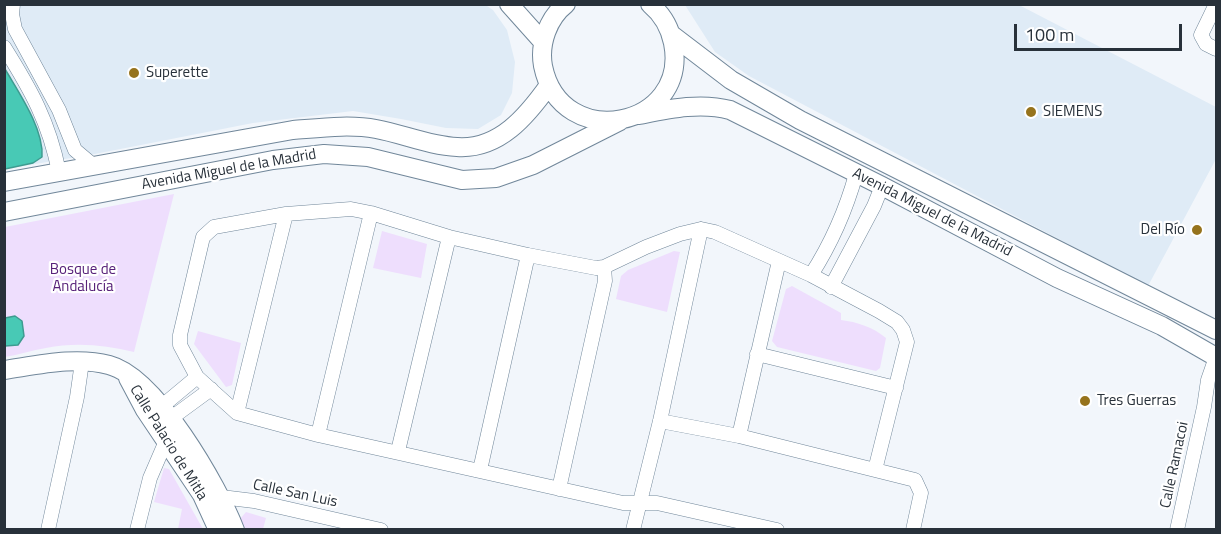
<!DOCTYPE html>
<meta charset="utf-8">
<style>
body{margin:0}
#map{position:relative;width:1221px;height:534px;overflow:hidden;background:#f2f6fb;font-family:"Titillium Web",sans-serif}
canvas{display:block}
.frame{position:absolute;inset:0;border:6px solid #28313a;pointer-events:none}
.scale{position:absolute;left:1014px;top:24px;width:168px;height:27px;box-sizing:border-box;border:3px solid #28313a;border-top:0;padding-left:8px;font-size:18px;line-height:21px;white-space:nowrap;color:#28313a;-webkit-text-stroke:4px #fff;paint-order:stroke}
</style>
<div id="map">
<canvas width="1221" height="534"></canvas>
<div class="frame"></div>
<div class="scale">100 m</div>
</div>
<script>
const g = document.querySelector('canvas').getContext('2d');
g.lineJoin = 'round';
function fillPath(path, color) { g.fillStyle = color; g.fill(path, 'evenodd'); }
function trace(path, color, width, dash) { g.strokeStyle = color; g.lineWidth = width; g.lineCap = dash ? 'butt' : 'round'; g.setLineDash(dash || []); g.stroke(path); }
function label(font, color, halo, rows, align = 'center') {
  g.font = font + ' "Titillium Web",sans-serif'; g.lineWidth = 4.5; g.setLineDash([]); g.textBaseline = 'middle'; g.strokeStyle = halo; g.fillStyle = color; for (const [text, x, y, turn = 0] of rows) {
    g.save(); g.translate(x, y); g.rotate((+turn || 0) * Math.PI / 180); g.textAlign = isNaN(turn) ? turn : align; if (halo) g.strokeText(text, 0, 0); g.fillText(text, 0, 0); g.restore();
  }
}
const built = new Path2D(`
 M484,4L493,10L507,30L515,62L512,93L501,115L478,129L446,128L401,119L353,111L253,123L95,154L5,169V5Z
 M685,5H1019L1216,107V159L1148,286L749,76L715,52Z`);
const green = new Path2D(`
 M174,194L134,352C105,345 76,342 46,348C32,350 19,355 5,357V227Z
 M382,231L427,244L421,278L373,268Z
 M674,251L680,252L667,312L616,299L621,276L628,270Z
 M792,286L841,313V320C857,322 873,327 886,338L880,368L876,371L777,347L772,341L786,289Z
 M198,331L241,343L232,385L226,387L194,344Z
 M164,468L169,469L203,529H178L182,509L154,502Z
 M246,512L266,518L263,529H245L240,519Z`);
const water = new Path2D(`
 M5,69C19,93 44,129 42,157L33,163L5,169Z
 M15,316L22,321L24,336L18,345L5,346V318Z`);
const minor = new Path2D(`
 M13,4L12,14L15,29L59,110L75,150L94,166
 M1216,4L1201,35L1206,44L1216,49
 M4,47C31,90 49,122 59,172
 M449,237L371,213L351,209L286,214L214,227L203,237L180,335V345L197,377L237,413L318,435L623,503H657L777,530
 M811,275C831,244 846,210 856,174
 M831,287L874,206L882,186
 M757,354L896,388
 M161,407L197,377
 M237,413L286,214
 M170,419L211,389
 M660,421L739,436L915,480L921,493L913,530
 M318,435L371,213
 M739,436L779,261
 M398,451L449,237L528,255
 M480,470L528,255L596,268L604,267L646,247L680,234L701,229L715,232L811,275L879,311L897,322L903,330L907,342L875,470
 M559,489L605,281L604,267
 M213,496L254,501L381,530
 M48,530L77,397L82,362
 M137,530L150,478L169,434
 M633,530L660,421L701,229
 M1177,530L1204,407L1208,380L1216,357`);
const major = new Path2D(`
 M509,4L543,42
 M566,4C548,18 539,44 543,66C561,154 690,128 673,43C670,28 662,14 650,4
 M672,35L731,80L800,120L1216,330
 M639,115C669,109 700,102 730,110L882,186L1057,278L1162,326L1216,357
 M4,182L293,130C319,128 350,124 376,129C403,134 430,146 457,147C499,150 527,116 549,85
 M4,212L273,160L324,154L368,157L462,180L496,178L533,165L620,121
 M4,370C38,365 76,356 109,365C156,377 218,486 235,530
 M128,378L145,410L202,495L218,530`);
const markers = [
 [134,73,6,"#96731c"],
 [1031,112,6,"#96731c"],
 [1197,230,6,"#96731c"],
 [1085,401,6,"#96731c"]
];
const poiNames = [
 ["Superette",146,73],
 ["SIEMENS",1043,112],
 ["Del Río",1185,230,"right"],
 ["Tres Guerras",1097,401]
];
const streetNames = [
 ["Avenida Miguel de la Madrid",229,170,-10],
 ["Avenida Miguel de la Madrid",932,213,27],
 ["Calle Palacio de Mitla",168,443,58],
 ["Calle Ramacoi",1175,465,-78],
 ["Calle San Luis",295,494,12]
];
const parkNames = [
 ["Bosque de",83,270],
 ["Andalucía",83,287]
];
fillPath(built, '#dfebf6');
fillPath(green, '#eedefd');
fillPath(water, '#48c9b5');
trace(water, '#3e9b90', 1.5);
trace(minor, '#71879a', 15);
trace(major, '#71879a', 20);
trace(minor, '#fff', 14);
trace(major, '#fff', 18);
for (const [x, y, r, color] of markers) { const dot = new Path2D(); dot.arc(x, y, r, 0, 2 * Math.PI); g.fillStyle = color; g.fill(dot); trace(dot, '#fff', 2); }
label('15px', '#28313a', '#fff', poiNames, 'left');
label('15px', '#28313a', '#fff', streetNames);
label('15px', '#572179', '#fff', parkNames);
</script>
